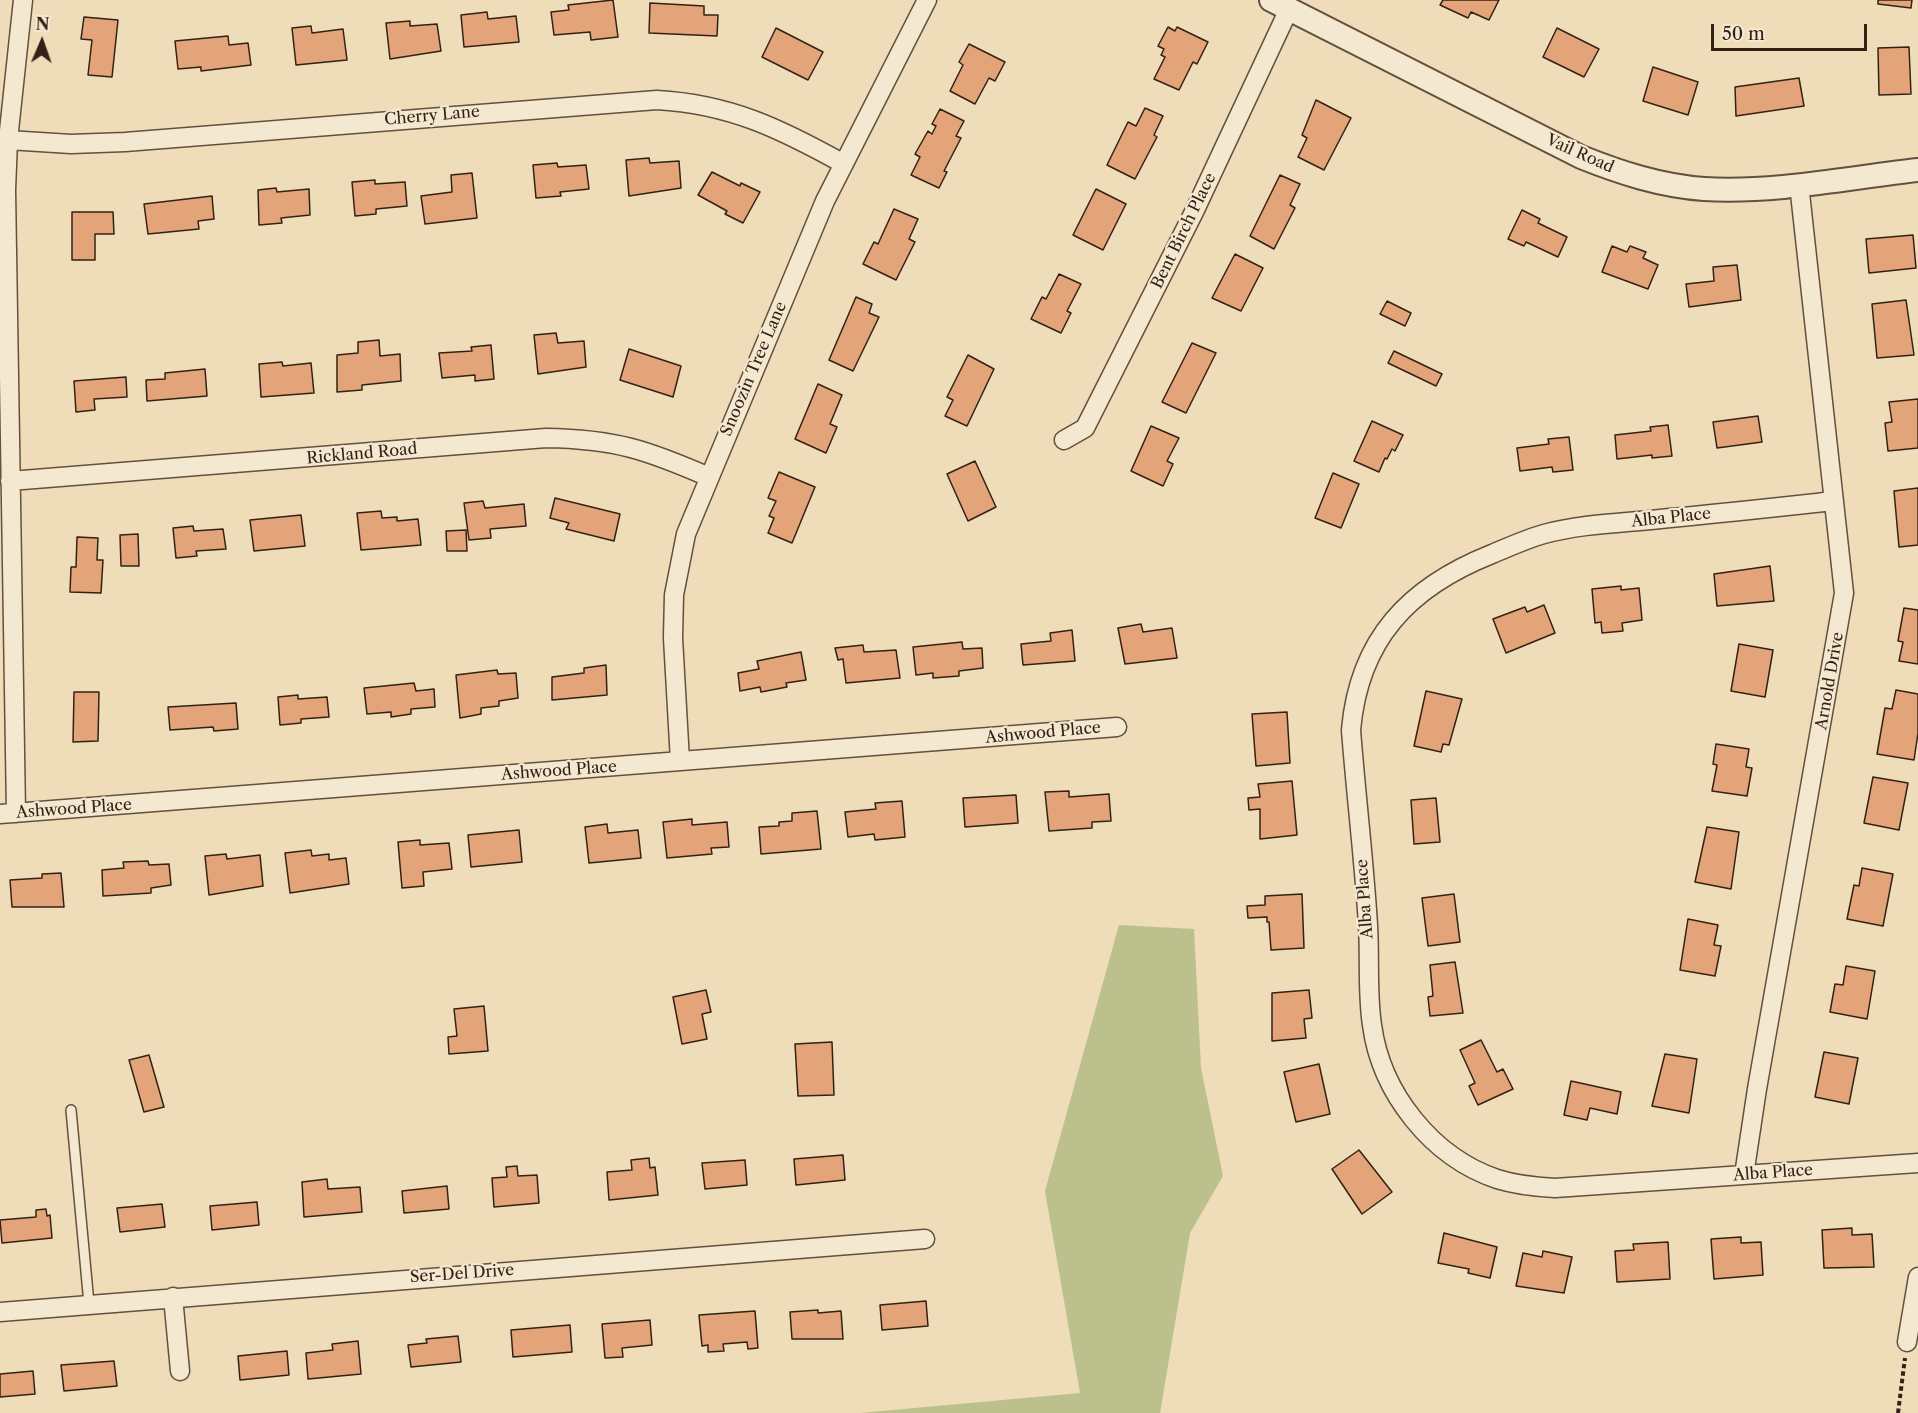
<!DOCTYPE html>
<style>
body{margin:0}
#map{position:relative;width:1918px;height:1413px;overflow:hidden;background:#efdcb8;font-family:"Libre Caslon Text",serif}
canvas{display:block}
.north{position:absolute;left:12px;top:12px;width:60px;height:60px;-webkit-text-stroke:4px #f5e8d1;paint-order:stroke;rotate:2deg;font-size:16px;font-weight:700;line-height:24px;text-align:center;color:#342115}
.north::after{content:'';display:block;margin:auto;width:21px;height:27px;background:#342115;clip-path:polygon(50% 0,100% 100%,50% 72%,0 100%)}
.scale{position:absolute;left:1711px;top:24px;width:156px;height:27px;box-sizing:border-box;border:3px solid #342115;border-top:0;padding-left:8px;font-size:18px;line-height:21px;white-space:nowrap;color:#342115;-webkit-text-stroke:4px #f5e8d1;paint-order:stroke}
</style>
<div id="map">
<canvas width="1918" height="1413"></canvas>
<div class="north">N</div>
<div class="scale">50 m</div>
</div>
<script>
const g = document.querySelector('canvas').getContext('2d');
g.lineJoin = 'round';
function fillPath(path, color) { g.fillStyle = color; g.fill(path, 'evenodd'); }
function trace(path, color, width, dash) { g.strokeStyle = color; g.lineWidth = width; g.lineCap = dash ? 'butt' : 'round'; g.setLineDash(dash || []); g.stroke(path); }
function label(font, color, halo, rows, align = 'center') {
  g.font = font + ' "Libre Caslon Text",serif'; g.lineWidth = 4.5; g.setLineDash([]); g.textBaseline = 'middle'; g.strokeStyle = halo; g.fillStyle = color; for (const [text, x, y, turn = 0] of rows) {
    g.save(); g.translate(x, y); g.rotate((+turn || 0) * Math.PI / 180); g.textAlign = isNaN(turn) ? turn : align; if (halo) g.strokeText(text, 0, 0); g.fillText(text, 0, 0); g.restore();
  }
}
const green = new Path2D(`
 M1119,925L1194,929L1201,1068L1223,1176L1190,1233L1160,1413H860L1080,1393L1045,1191Z`);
const building = new Path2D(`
 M613,0L618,37L591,40L590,32L554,35L551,12L569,10L568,5Z
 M1443,0H1499L1489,20L1471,12L1468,18L1440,5Z
 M1878,0H1912L1911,8L1878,4Z
 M650,3L704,6V15H718L717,36L649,33Z
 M487,12L488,19L516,16L519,42L464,47L461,15Z
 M84,17L118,20L112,77L88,75L92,40L81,39Z
 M410,21V26L437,24L441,51L390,59L386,23Z
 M311,26L312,33L343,29L347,60L296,65L292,28Z
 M1168,27L1175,31L1177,27L1208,42L1197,64L1193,62L1179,90L1154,79L1165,57L1161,55L1164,49L1158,46Z
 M776,28L823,52L808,80L762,57Z
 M1557,28L1599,49L1584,77L1543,57Z
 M228,36L229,45L248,43L251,65L201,71V67L178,69L175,41Z
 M969,44L1005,62L995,81L989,78L975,104L950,91L963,65L959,62Z
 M1909,47L1911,94L1879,95L1878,48Z
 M1653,67L1698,82L1688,115L1643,101Z
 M1799,78L1804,106L1736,116L1735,87Z
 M1316,100L1351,118L1324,170L1298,157L1307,138L1302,135Z
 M1145,108L1163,116L1154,135L1157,137L1135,179L1107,165L1128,122L1136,126Z
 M940,109L964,121L956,136L961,138L944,171L947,172L939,188L911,175L920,157L915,154L928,131L932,134L936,126L932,124Z
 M649,158L650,163L679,161L681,188L629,196L626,160Z
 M557,163L558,167L586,165L589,189L560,192L561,196L536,198L533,165Z
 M712,172L740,186L741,183L760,192L743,223L725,214L727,211L698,195Z
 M472,173L477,218L425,224L421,196L452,192L451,175Z
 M1280,175L1300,184L1290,205L1295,208L1274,249L1250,236Z
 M375,180V184L405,182L407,206L376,209V214L355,216L352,182Z
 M276,188L277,192L309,189L310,215L281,218L282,223L259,225L258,190Z
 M1096,189L1126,204L1103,250L1073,235Z
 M212,196L214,219L198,221L199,229L148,234L144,204Z
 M894,209L918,219L909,239L915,242L896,280L863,264L874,242L878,244Z
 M1522,210L1540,219L1538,223L1567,237L1558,257L1526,242L1524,246L1508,239Z
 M72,212H113L114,234H95V260H72Z
 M1913,235L1916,268L1869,273L1866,239Z
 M1612,246L1627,252L1630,246L1646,252L1643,258L1658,265L1648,289L1602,272Z
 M1235,254L1263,268L1241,311L1212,298Z
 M1737,265L1741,300L1689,307L1686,284L1714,281L1713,267Z
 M1059,274L1081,284L1067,311L1071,313L1061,333L1031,319L1042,297L1046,299Z
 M856,297L872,304L869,313L879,317L853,371L829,360Z
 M1906,300L1914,355L1877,358L1872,304Z
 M1387,301L1411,313L1405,326L1380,314Z
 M556,333L558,343L584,341L586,367L538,374L534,335Z
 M379,340L380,356L400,354L401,381L362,385V390L337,392V355L358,353V342Z
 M1192,343L1216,353L1186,413L1162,402Z
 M491,345L494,379L475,381V375L442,378L439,353L472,351L471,347Z
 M629,349L681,366L673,397L620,380Z
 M1394,351L1442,374L1436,386L1388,363Z
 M968,355L994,369L967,426L945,416L953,400L947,397Z
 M282,362L283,366L311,363L314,393L261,397L259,364Z
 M205,369L207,396L147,401L146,380L165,379V373Z
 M126,377L127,397L94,399L95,410L76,412L74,381Z
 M818,384L842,395L830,424L837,427L826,453L795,439Z
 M1918,399V448L1888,451L1885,423L1892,422L1889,402Z
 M1758,416L1762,442L1717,448L1713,422Z
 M1372,421L1403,435L1395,451L1392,449L1387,459L1385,458L1379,472L1354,461Z
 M1668,425L1672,456L1652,458V455L1617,459L1615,435L1651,431L1650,427Z
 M1151,426L1179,438L1167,461L1173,464L1163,486L1131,471Z
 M1569,437L1573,470L1553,472L1552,467L1520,471L1517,448L1549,444L1548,439Z
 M975,461L996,507L968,521L947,474Z
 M779,472L815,487L792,543L768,533L774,518L769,516L776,501L768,498Z
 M1333,473L1359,484L1341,528L1315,518Z
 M1918,488V545L1899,547L1894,491Z
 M555,498L620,514L614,541L566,529L569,523L550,518Z
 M483,501L485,508L524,504L526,526L490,529L491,538L469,540L464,503Z
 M381,511L382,518L397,517V521L418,519L421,545L361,550L357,513Z
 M301,515L305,546L254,551L250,520Z
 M193,526L194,531L223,529L226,549L196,551L197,556L176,558L173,528Z
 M466,530L467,551H447L446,531Z
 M138,534L139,566H121L120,535Z
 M77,537L98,538L97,560H103L101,593L70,592L71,567H76Z
 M1770,566L1774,601L1717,606L1714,574Z
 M1621,586V590L1639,588L1642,620L1622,623L1623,631L1602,633L1601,622L1595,623L1592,589Z
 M1544,605L1555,633L1506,653L1493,619L1525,607L1527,612Z
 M1904,608L1918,610V664L1899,661L1903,642L1898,641Z
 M1141,624L1143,632L1172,628L1177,658L1125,664L1118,628Z
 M1072,630L1075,661L1023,665L1021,644L1051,641L1050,633Z
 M962,642L963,649L982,648L983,668L959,671V676L933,678V673L916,675L913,647Z
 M1739,644L1773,650L1765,697L1731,691Z
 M863,645L864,652L896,650L900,678L846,683L843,659L838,660L835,648Z
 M801,652L806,680L786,683L787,687L761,692L760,687L740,691L738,673L759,669L757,661Z
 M606,665L607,695L552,700V677L584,673V668Z
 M497,670L498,674L516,673L518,698L499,701V706L481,708V714L460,718L456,675Z
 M414,683L416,691L434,689L435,707L411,709V714L391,717V712L367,714L364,688Z
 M1896,690L1918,694V733L1914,760L1877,754L1885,708L1892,709Z
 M1426,691L1462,699L1449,745L1443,744L1441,752L1414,746Z
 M74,692H99L98,741L73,742Z
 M298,695V699L327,697L329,717L301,719V723L280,725L278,697Z
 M236,703L238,729L214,731L213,727L170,730L168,707Z
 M1287,712L1290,763L1256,766L1252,714Z
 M1716,744L1749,749L1746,767L1752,768L1747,796L1712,791L1717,765L1713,764Z
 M1873,777L1908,783L1899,830L1864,823Z
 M1292,781L1297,835L1260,839V809L1249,810L1248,798L1260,797L1258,784Z
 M1069,791V797L1109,794L1111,821L1092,822V828L1049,831L1045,792Z
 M1016,795L1018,823L965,827L963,798Z
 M1436,798L1440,842L1414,844L1411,800Z
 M902,801L905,837L875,840L874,834L848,837L845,812L876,809L875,803Z
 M817,811L821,849L761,854L759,827L779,826V822L792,821V813Z
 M692,819V825L727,822L729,847L711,848L712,854L667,858L663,822Z
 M607,824L608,833L638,830L641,858L589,863L585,827Z
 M1707,827L1739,832L1731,889L1695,882Z
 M519,830L522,862L471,867L468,835Z
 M420,840V845L449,843L452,869L423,872L424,886L402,888L398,842Z
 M311,850L312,856L329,854V860L346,858L349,884L290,893L285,853Z
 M226,854L227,859L260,855L263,886L209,895L205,856Z
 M148,861L149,865L169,864L171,885L151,888V893L103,896L102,870L124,868L123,862Z
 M1862,868L1893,874L1883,926L1847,919L1854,885L1859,886Z
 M61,873L64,907H12L10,880L42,878V874Z
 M1302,894L1304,948L1271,950L1269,922H1267V917L1248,918L1247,906L1265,905V896Z
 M1454,894L1460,942L1428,946L1422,898Z
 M1688,919L1718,925L1714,945L1721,946L1715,976L1680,970Z
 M1455,962L1463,1013L1430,1016L1428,997L1433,996L1430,965Z
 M1846,966L1875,971L1867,1019L1830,1012L1835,984L1843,985Z
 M706,990L711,1012L702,1014L707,1039L682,1044L673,997Z
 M1309,990L1312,1018L1304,1019L1306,1038L1272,1041V993Z
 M484,1006L488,1051L449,1054L448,1037L457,1036L454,1009Z
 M1481,1040L1497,1072L1503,1069L1513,1089L1478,1105L1469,1086L1475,1083L1460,1050Z
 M832,1042L834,1095L798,1096L795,1044Z
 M1824,1052L1858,1058L1849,1104L1815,1097Z
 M1665,1054L1697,1059L1689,1113L1652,1106Z
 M149,1055L164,1107L144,1112L129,1060Z
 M1319,1064L1330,1114L1296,1122L1284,1072Z
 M1571,1081L1621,1092L1617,1114L1590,1108L1587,1120L1564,1115Z
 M1359,1150L1392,1192L1362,1214L1332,1169Z
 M843,1155L845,1180L796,1185L794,1159Z
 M649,1158L650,1168L655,1167L658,1195L609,1200L607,1172L632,1170L631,1160Z
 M745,1160L747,1185L705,1189L702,1163Z
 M517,1166L518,1176L537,1175L539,1203L494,1207L492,1178L507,1177L506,1167Z
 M327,1179L328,1189L360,1187L362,1212L304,1217L302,1182Z
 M447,1186L449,1209L404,1213L402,1191Z
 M257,1202L259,1225L212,1230L210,1206Z
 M162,1204L165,1227L120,1232L117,1208Z
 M46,1209L47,1216L50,1215L52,1238L2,1243L0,1220L36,1217V1210Z
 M1852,1228V1235L1872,1234L1874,1267L1824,1268L1822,1230Z
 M1444,1233L1497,1247L1490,1278L1468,1273L1469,1269L1438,1263Z
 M1741,1237V1243L1761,1242L1763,1275L1714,1279L1711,1239Z
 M1668,1242L1670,1279L1617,1282L1615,1251L1634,1250L1633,1244Z
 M1543,1251L1572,1257L1564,1293L1516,1286L1523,1253L1542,1257Z
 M926,1301L928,1326L882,1330L880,1305Z
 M818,1310V1313L841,1311L843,1339H792L790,1312Z
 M755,1311L758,1348L748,1349L747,1342L723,1344L724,1351L708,1352V1345L702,1346L699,1315Z
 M650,1320L652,1345L622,1348L623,1357L605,1358L602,1324Z
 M570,1325L572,1352L513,1357L511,1330Z
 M458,1336L461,1362L411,1367L408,1345L427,1343L426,1339Z
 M358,1341L361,1374L308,1379L306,1353L333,1350L332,1344Z
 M287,1351L289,1375L240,1380L238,1356Z
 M114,1361L117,1386L64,1391L61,1365Z
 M33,1371L35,1394L0,1397V1374Z`);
const path = new Path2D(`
 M1898,1413L1905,1358`);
const service = new Path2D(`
 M71,1110L89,1304`);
const minor = new Path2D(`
 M8,140L71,144L125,142L657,100C730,104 781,129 844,164
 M1064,440L1085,428L1194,212L1289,9
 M10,481L546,438C615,439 647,450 709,477
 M1834,501C1779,507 1725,513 1670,518C1629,523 1584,523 1544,534C1526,539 1509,547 1492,554C1409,587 1359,639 1351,730C1356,795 1364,860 1368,925C1370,958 1367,992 1372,1025C1381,1093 1432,1157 1497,1179C1516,1185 1536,1187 1555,1188L1918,1163
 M680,761L673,638L674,595L686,534L825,201L927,0
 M16,813L6,190L8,140L23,0
 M0,814L1117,727
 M1744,1175L1757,1089L1844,593L1799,184
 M173,1297L180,1371
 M0,1312L925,1239
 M1907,1342L1918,1277`);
const tertiary = new Path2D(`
 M1271,0L1581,157C1621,173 1661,186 1704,189C1775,193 1848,178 1918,170`);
const streetNames = [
 ["Cherry Lane",432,116,-5],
 ["Vail Road",1580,154,24],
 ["Bent Birch Place",1184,231,-64],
 ["Snoozin Tree Lane",754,369,-67],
 ["Rickland Road",362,454,-5],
 ["Alba Place",1671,518,-6],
 ["Arnold Drive",1830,681,-80],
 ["Ashwood Place",1043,733,-5],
 ["Ashwood Place",559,771,-4],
 ["Ashwood Place",74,809,-4],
 ["Alba Place",1365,899,-94],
 ["Alba Place",1773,1173,-4],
 ["Ser-Del Drive",462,1274,-4]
];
fillPath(green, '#bbc08d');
fillPath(building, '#e2a478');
trace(building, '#342115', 1.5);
trace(service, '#63503e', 12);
trace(minor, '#63503e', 21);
trace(tertiary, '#63503e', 26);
trace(path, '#342115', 4, [4.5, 3]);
trace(service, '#f5e8d1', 9);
trace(minor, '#f5e8d1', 18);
trace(tertiary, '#f5e8d1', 22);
label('16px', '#342115', '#f5e8d1', streetNames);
</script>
